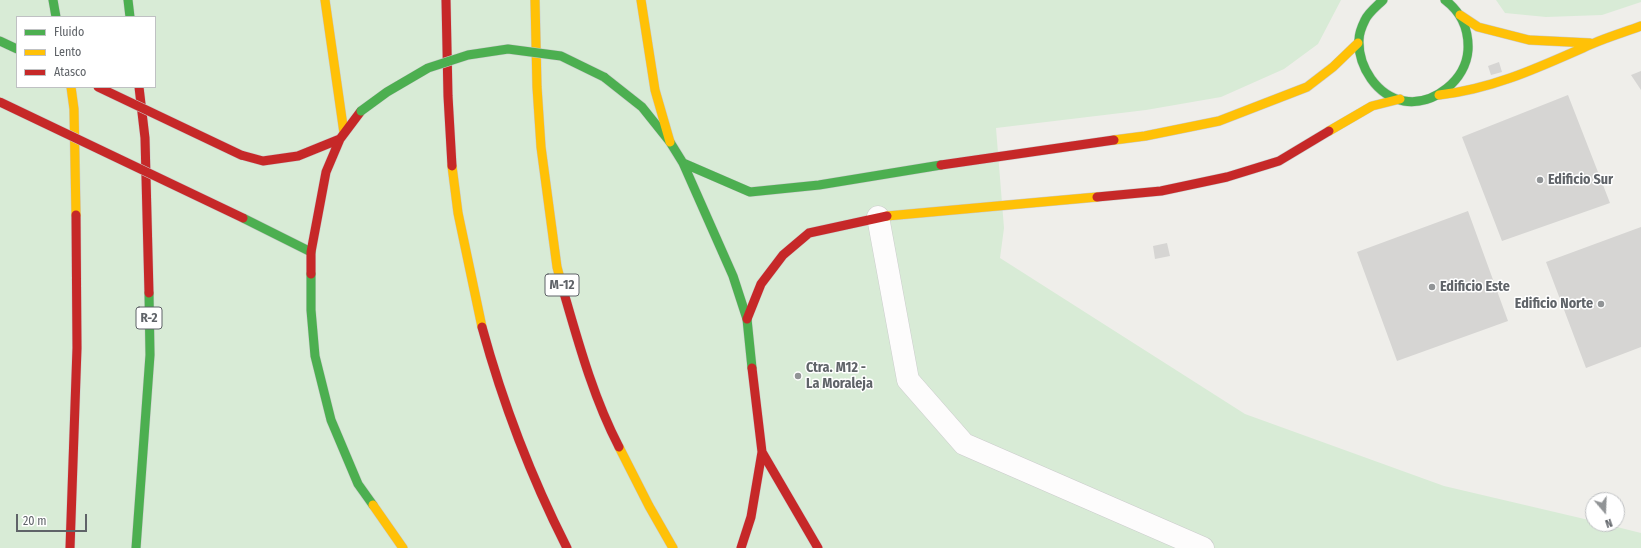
<!DOCTYPE html>
<style>
body{margin:0}
#map{position:relative;width:1641px;height:548px;overflow:hidden;background:#efeeea;font-family:"Fira Sans Condensed",sans-serif}
canvas{display:block}
.legend{position:absolute;left:16px;top:16px;width:140px;height:72px;box-sizing:border-box;background:#fff;border:1px solid #bfc1c3;margin:0;padding:5px 7px;list-style:none;font-size:12px;color:#5f6368}
.legend li{display:flex;align-items:center;gap:8px;height:20px}
.legend b{width:20px;border:1px solid #bfc1c3}
.north{position:absolute;left:1585px;top:492px;width:40px;height:40px;box-sizing:border-box;background:#fff;border:1px solid #bfc1c3;border-radius:50%;rotate:161deg;font-size:11px;font-weight:700;line-height:16px;text-align:center;color:#5f6368}
.north::after{content:'';display:block;margin:auto;width:14px;height:18px;background:#919496;clip-path:polygon(50% 0,100% 100%,50% 72%,0 100%)}
.scale{position:absolute;left:16px;top:514px;width:71px;height:18px;box-sizing:border-box;border:2px solid #5f6368;border-top:0;padding-left:5px;font-size:12px;line-height:14px;white-space:nowrap;color:#5f6368;-webkit-text-stroke:3px #fff;paint-order:stroke}
</style>
<div id="map">
<canvas width="1641" height="548"></canvas>
<ul class="legend">
<li><b style="height:5px;background:#4caf50"></b>Fluido</li>
<li><b style="height:5px;background:#ffc107"></b>Lento</li>
<li><b style="height:5px;background:#c62828"></b>Atasco</li>
</ul>
<div class="north">N</div>
<div class="scale">20 m</div>
</div>
<script>
const g = document.querySelector('canvas').getContext('2d');
g.lineJoin = 'round';
function fillPath(path, color) { g.fillStyle = color; g.fill(path, 'evenodd'); }
function trace(path, color, width, dash) { g.strokeStyle = color; g.lineWidth = width; g.lineCap = dash ? 'butt' : 'round'; g.setLineDash(dash || []); g.stroke(path); }
function label(font, color, halo, rows, align = 'center') {
  g.font = font + ' "Fira Sans Condensed",sans-serif'; g.lineWidth = 3; g.setLineDash([]); g.textBaseline = 'middle'; g.strokeStyle = halo; g.fillStyle = color; for (const [text, x, y, turn = 0] of rows) {
    g.save(); g.translate(x, y); g.rotate((+turn || 0) * Math.PI / 180); g.textAlign = isNaN(turn) ? turn : align; if (halo) g.strokeText(text, 0, 0); g.fillText(text, 0, 0); g.restore();
  }
}
const green = new Path2D(`
 M0,0H1341L1318,44L1284,69L1221,97L1146,110L996,128L1004,228L1000,258L1245,414L1444,486L1593,521V524H1605L1641,533V548H0ZM17,17H155V87H17Z
 M1496,0H1641V2L1602,15L1546,17L1505,13Z`);
const building = new Path2D(`
 M1499,62L1502,72L1491,75L1488,66Z
 M1641,71V90L1631,75Z
 M1568,95L1610,203L1502,241L1462,137Z
 M1468,211L1508,321L1397,361L1357,252Z
 M1641,227V347L1586,368L1546,262Z
 M1167,243L1170,256L1155,259L1153,246Z`);
const street = new Path2D(`
 M878,217L908,380L964,444L1203,548`);
const fast = new Path2D(`
 M53,0L56,17
 M128,0L130,17
 M1383,0C1377,6 1368,13 1365,20C1362,26 1359,34 1359,40C1358,67 1377,96 1404,101C1434,106 1466,80 1468,50C1469,30 1461,12 1445,0
 M0,41L17,49
 M604,77L642,107L670,142L683,163L733,276L747,319L752,368
 M683,163L750,192L819,185L941,165
 M243,218L311,252
 M311,274V310L315,356L331,420L358,484L373,505
 M136,548L150,355L149,293`);
const slow = new Path2D(`
 M325,0L344,133
 M535,0L537,87L541,147L557,267L564,293
 M641,0L655,90L670,142
 M1460,15L1478,27L1529,40L1590,43
 M71,87L74,109L76,215
 M1439,95C1494,89 1542,66 1592,44C1608,37 1625,32 1641,26
 M1329,131L1372,106L1400,99
 M1114,140L1145,136L1219,121L1307,87L1333,67L1358,43
 M452,166L458,213L482,327
 M887,216L1097,197
 M619,447L649,506L673,548
 M373,505L403,548`);
const jam = new Path2D(`
 M446,0L448,96L452,166
 M139,87L145,138L149,293
 M241,155L263,161L298,156L340,139
 M941,165L1114,140
 M1097,197L1161,191L1227,177L1279,161L1329,131
 M311,274V252L326,172L340,139L361,111
 M564,293C579,345 594,399 619,447
 M747,319L761,284L783,255L809,233L887,216
 M482,327C503,404 531,477 567,548
 M762,452L818,548
 M70,548L77,348L76,215
 M741,548L751,517L762,452L752,368`);
const fastBridge = new Path2D(`
 M361,111L387,92L428,68L468,55L508,49L561,56L604,77`);
const jamBridge = new Path2D(`
 M98,87L241,155
 M0,102L243,218`);
const markers = [
 [1540,180,4,"#919496"],
 [1432,287,4,"#919496"],
 [1601,304,4,"#919496"],
 [798,376,4,"#919496"]
];
const shields = [
 [562,285,34],
 [149,318,26]
];
const shieldNames = [
 ["M-12",562,285],
 ["R-2",149,318]
];
const poiNames = [
 ["Edificio Sur",1548,180],
 ["Edificio Este",1440,287],
 ["Edificio Norte",1593,304,"right"],
 ["Ctra. M12 -",806,368],
 ["La Moraleja",806,384]
];
fillPath(green, '#d8ebd6');
fillPath(building, '#d6d5d3');
trace(street, '#cbcccc', 23);
trace(fast, '#cacacb', 10);
trace(slow, '#cacacb', 10);
trace(jam, '#cacacb', 10);
trace(street, '#fdfcfc', 22);
trace(fast, '#4caf50', 9);
trace(slow, '#ffc107', 9);
trace(jam, '#c62828', 9);
trace(fastBridge, '#cacacb', 10, []);
trace(jamBridge, '#cacacb', 10, []);
trace(fastBridge, '#4caf50', 9);
trace(jamBridge, '#c62828', 9);
for (const [x, y, r, color] of markers) { const dot = new Path2D(); dot.arc(x, y, r, 0, 2 * Math.PI); g.fillStyle = color; g.fill(dot); trace(dot, '#fff', 1.5); }
for (const [x, y, w] of shields) { const box = new Path2D(); box.roundRect(x - w / 2, y - 11, w, 22, 3); g.fillStyle = '#fff'; g.fill(box); trace(box, '#5f6368', 1); }
label('bold 13px', '#5f6368', null, shieldNames);
label('bold 14px', '#5f6368', '#fff', poiNames, 'left');
</script>
